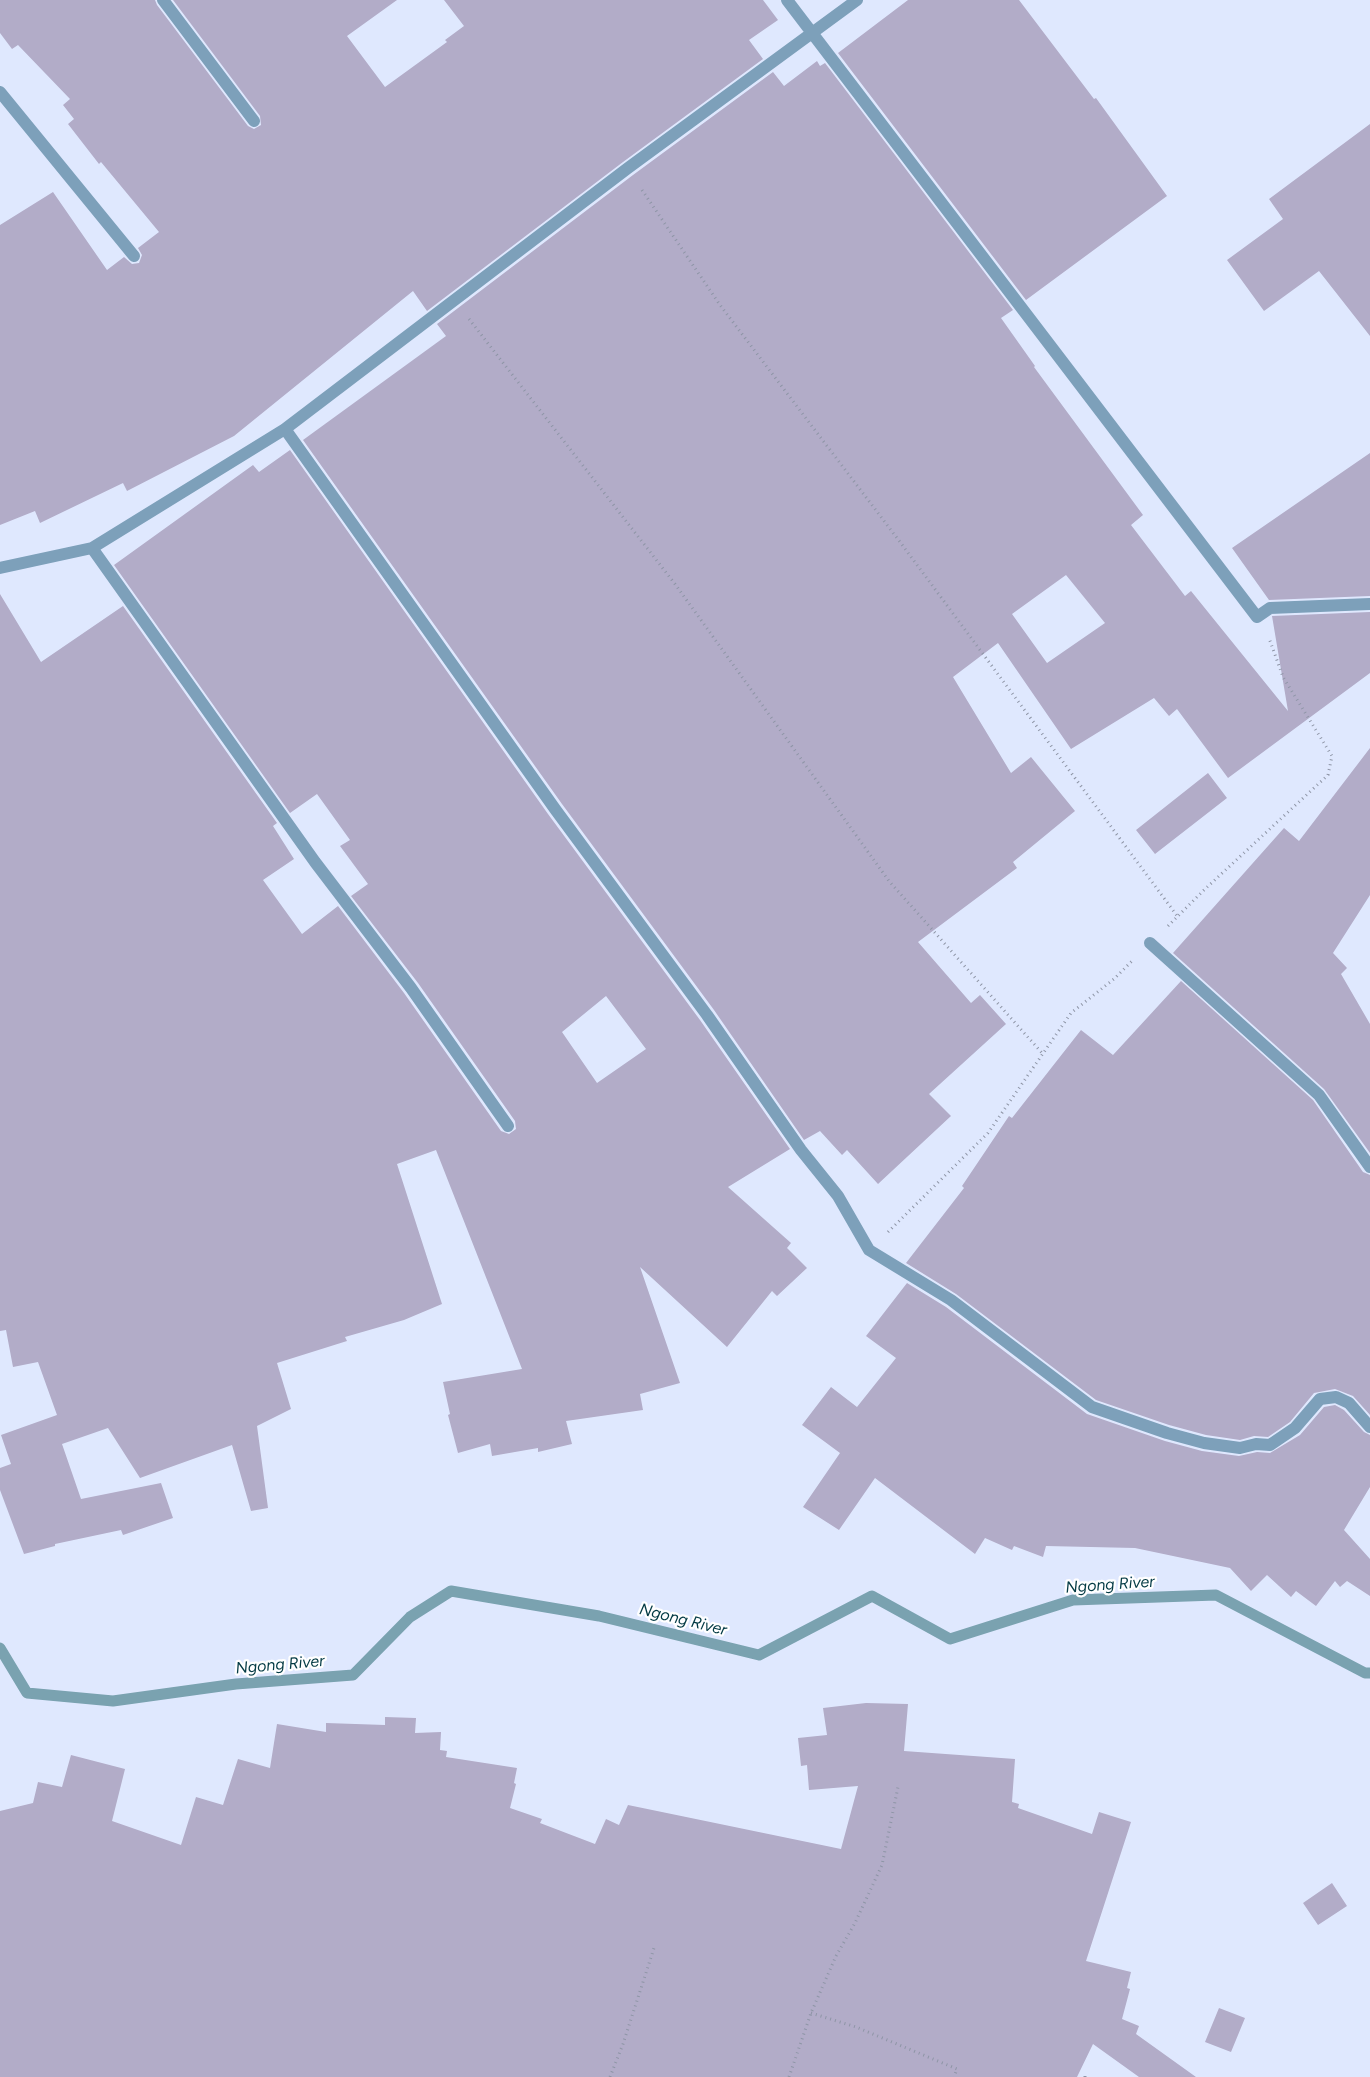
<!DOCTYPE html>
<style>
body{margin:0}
canvas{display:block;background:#dfe8fe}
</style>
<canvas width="1370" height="2077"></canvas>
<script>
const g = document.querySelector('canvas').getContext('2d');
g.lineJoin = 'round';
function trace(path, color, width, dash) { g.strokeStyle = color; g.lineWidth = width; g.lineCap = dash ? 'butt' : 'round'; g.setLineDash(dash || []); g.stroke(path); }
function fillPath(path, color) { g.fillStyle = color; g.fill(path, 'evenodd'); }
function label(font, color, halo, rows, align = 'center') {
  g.font = font + ' Figtree,sans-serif'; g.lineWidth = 4.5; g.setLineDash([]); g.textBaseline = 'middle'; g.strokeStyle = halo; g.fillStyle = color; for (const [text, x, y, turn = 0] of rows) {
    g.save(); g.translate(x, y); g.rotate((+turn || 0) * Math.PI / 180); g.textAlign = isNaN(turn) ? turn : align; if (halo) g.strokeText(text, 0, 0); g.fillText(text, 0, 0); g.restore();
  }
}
const stream = new Path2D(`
 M0,1648L27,1693L113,1701L236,1684L353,1675L410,1617L451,1591L599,1616L759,1655L872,1596L950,1639L1073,1600L1216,1595L1365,1673H1370`);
const building = new Path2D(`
 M0,0H155L157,5L248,126L254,129L261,125L260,116L173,0H397L347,36L385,87L447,42L445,40L464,26L444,0H763L778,20L749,40L763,59L623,162L427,311L413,291L234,436L127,491L123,483L40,523L35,511L0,525V225L53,192L107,270L124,257L132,264L139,263L142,255L138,248L159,232L101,162L99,164L68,124L74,119L63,105L70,99L18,45L12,49L0,33Z
 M908,0H1019L1094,99L1096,98L1167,196L1026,300L838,53Z
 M817,61L820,66L825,63L1013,310L1001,318L1035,366L1034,367L1143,515L1131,525L1185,596L1191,591L1288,711L1272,616L1370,612V673L1228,778L1177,709L1169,716L1154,698L1071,749L998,643L953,677L1011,773L1031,757L1075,811L1013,862L1017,868L918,942L971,1003L980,995L1006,1024L929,1094L951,1116L878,1184L847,1150L842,1155L820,1131L804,1140L714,1010L562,804L303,440L446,336L437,324L633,175L773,72L784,86ZM1066,575L1105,623L1047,663L1012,614Z
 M1370,124V336L1319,271L1264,311L1227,260L1283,219L1269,199Z
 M290,450L548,814L700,1020L790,1149L728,1187L791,1243L787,1248L807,1268L777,1296L772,1291L727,1347L640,1267L680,1383L640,1394L643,1410L566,1421L572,1444L538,1452V1448L492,1456L490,1444L458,1453L448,1415L450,1414L443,1382L522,1369L436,1150L397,1164L442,1304L404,1320L345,1337L347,1341L277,1363L291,1409L257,1426L268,1508L251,1511L232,1445L140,1478L108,1428L62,1444L81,1499L161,1483L173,1518L123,1535L121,1530L55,1544V1546L24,1554L0,1490V1468L11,1464L1,1435L57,1415L38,1362L13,1367L6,1330L0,1331V594L41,662L123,606L277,823L273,826L294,859L263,880L302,934L338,906L404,993L501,1131L509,1134L516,1129L515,1121L418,983L351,896L368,884L340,846L350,840L317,794L290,813L114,565L253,465L259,472ZM606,996L646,1049L597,1083L562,1032Z
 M1370,453V596L1269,600L1232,548Z
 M1370,748V895L1333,953L1347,968L1341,974L1370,1024V1153L1324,1089L1173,953L1284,828L1299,841Z
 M1208,773L1227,798L1155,854L1136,830Z
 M1181,981L1313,1100L1363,1172L1370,1175V1415L1353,1396L1335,1389L1314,1393L1290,1422L1268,1437L1254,1436L1240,1440L1206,1435L1169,1425L1096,1400L956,1294L906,1263L964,1188L962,1186L1009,1116L1012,1118L1081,1030L1113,1055Z
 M907,1283L946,1307L1087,1414L1165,1441L1202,1451L1239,1456L1257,1452L1270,1453L1300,1435L1324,1407L1335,1405L1344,1410L1364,1432L1370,1435V1487L1344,1530L1370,1559V1596L1347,1581L1340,1587L1335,1581L1316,1606L1296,1591L1291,1597L1267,1575L1251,1591L1230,1568L1135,1548L1046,1546L1043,1557L1014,1546L1012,1550L985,1538L975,1554L875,1478L839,1530L803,1507L840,1453L802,1425L831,1387L857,1407L896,1358L866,1336Z
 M866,1703L908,1704L904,1751L1015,1759L1012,1802L1019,1804L1018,1808L1092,1834L1099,1812L1131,1822L1086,1961L1131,1972L1127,1988L1130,1989L1122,2019L1139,2026L1136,2034L1196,2077H1139L1093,2044L1077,2077H0V1811L33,1803L38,1782L62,1787L71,1755L125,1769L112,1821L181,1845L196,1797L223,1805L238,1759L270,1768L277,1724L326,1732V1723L385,1725V1717L416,1718L415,1733L441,1732L440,1750L447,1751L446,1757L517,1768L514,1783L516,1784L510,1808L542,1819L540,1823L595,1844L606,1819L619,1825L628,1805L841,1849L858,1786L809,1790L807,1765L801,1766L798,1738L827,1735L823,1708Z
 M1332,1883L1347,1906L1318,1925L1303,1903Z
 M1219,2008L1245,2018L1231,2052L1205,2042Z`);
const path = new Path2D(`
 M642,190L720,305L900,542L1178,917
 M469,319L675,584L889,881L1042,1053
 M1168,926L1204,890L1328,775L1332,756L1283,677L1269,638
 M888,1232L988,1133L1071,1013L1114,979L1133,960
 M811,2013L856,2027L957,2069L954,2077
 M610,2077L623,2044L654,1948
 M789,2077L811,2013L836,1956L855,1923L882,1865L898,1787
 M1085,2077V2076`);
const minor = new Path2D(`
 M163,0L254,121
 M787,0L1257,617L1270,608L1370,604
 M0,92L134,256
 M285,429L555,809L707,1015L801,1150L838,1196L869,1250L951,1300L1092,1407L1167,1433L1204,1443L1240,1448L1256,1444L1270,1445L1295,1428L1320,1399L1336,1397L1349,1403L1370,1427
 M92,548L315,862L411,988L508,1126
 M0,568L92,548L285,429L628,168L857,0
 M1150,943L1319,1095L1370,1167`);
const waterNames = [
 ["Ngong River",1110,1585,-4],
 ["Ngong River",683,1620,14],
 ["Ngong River",280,1665,-5]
];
trace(stream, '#7aa2b0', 11);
fillPath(building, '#b2acc8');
trace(path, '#8e95a6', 3, [1, 4]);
trace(minor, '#7da0ba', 12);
label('italic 16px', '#033a44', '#fff', waterNames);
</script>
